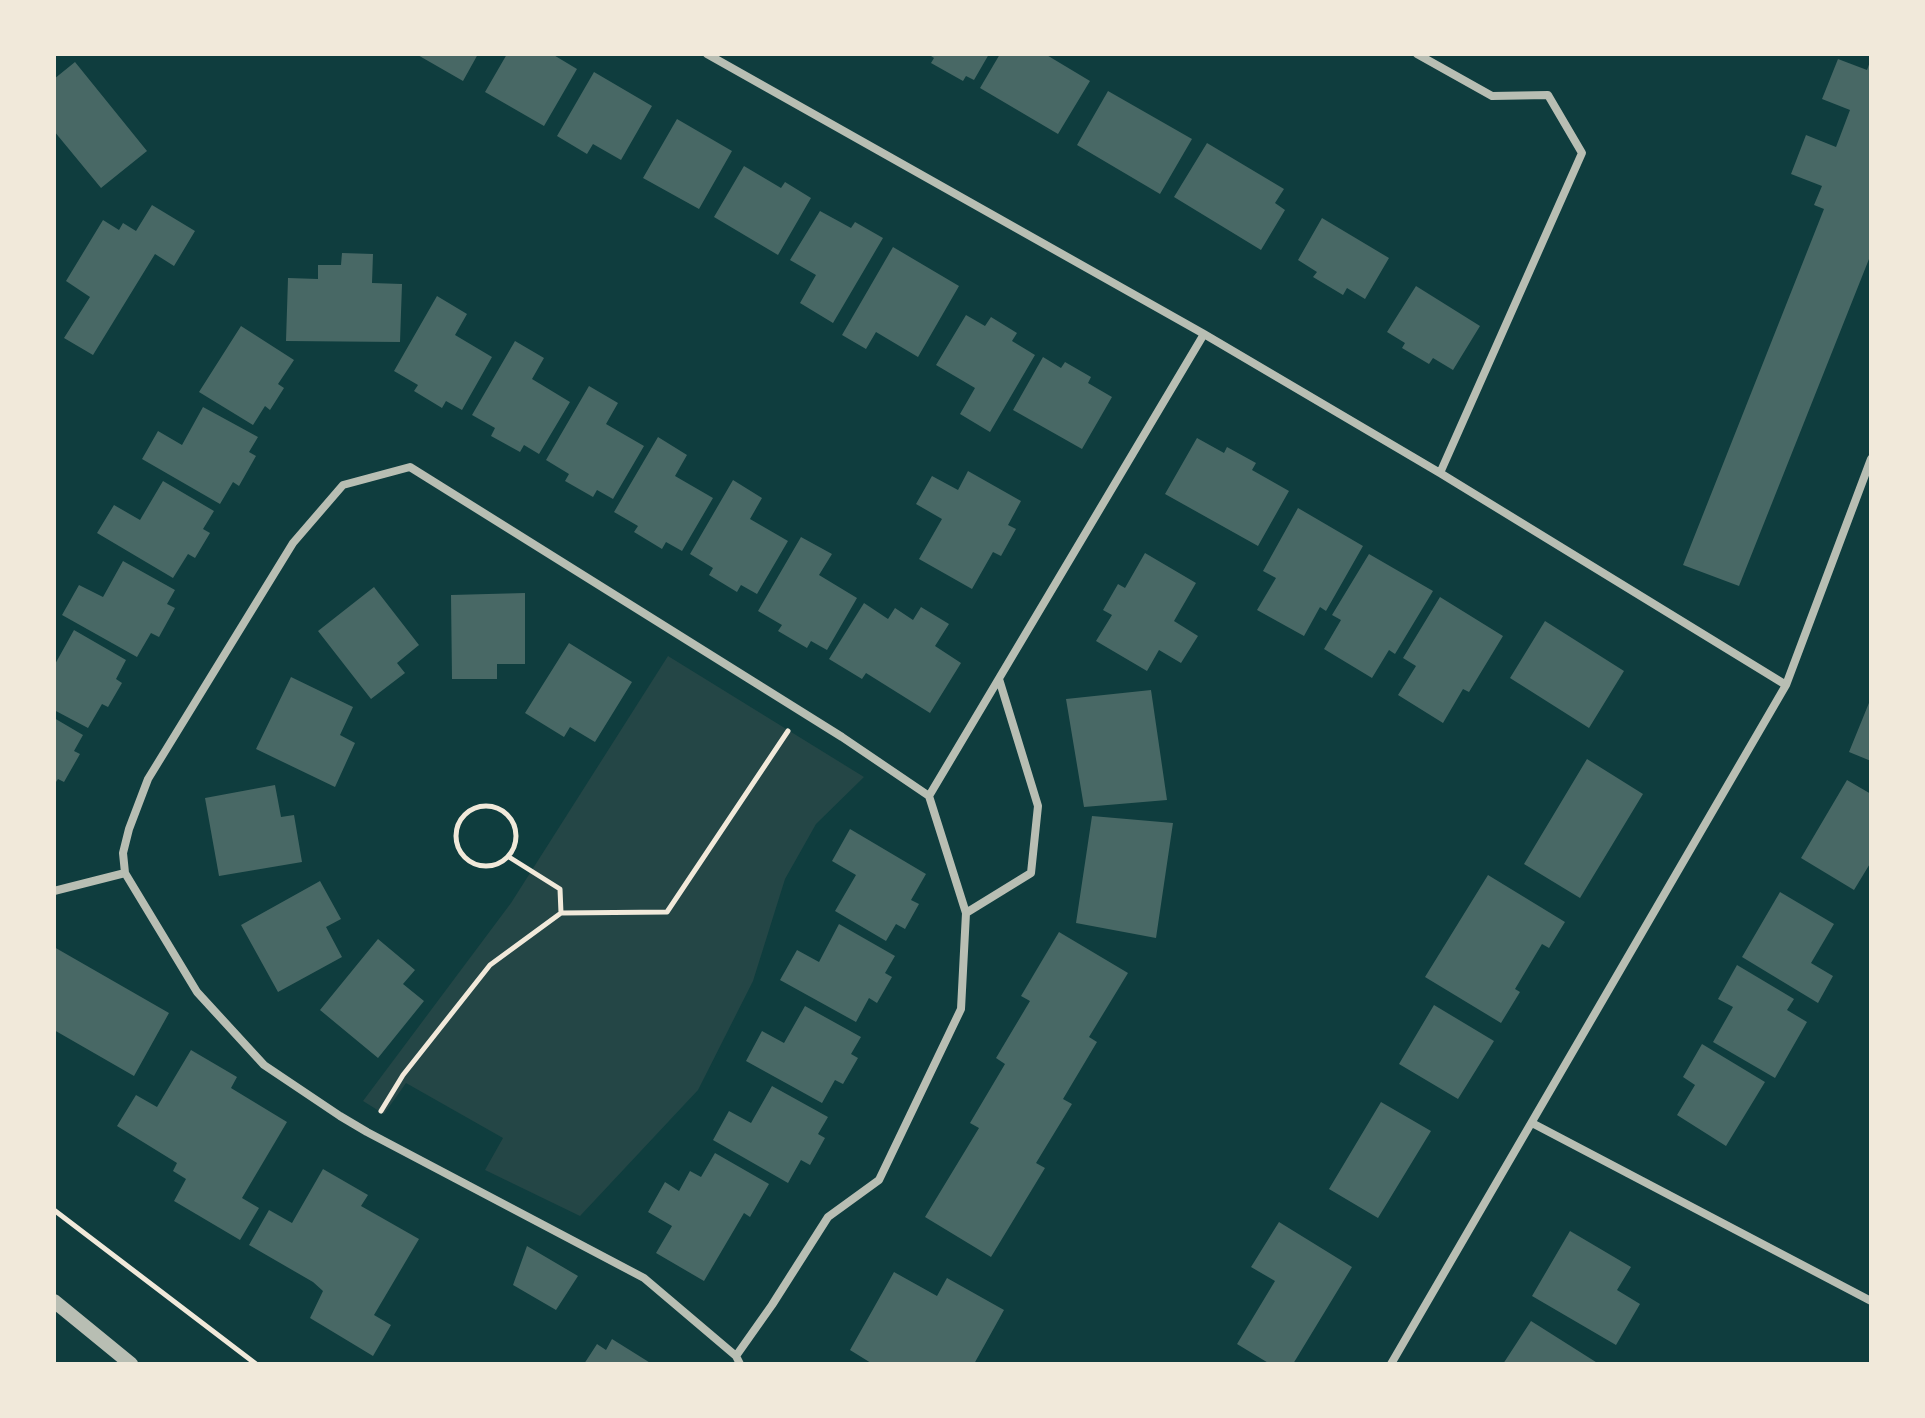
<!DOCTYPE html>
<style>
body{margin:0}
#map{position:relative;width:1925px;height:1418px;overflow:hidden;background:#0f3d3e;font-family:Barlow,sans-serif}
canvas{display:block}
.frame{position:absolute;inset:0;border:56px solid #f1e9da;pointer-events:none}
</style>
<div id="map">
<canvas width="1925" height="1418"></canvas>
<div class="frame"></div>
</div>
<script>
const g = document.querySelector('canvas').getContext('2d');
g.lineJoin = 'round';
function fillPath(path, color) { g.fillStyle = color; g.fill(path, 'evenodd'); }
function trace(path, color, width, dash) { g.strokeStyle = color; g.lineWidth = width; g.lineCap = dash ? 'butt' : 'round'; g.setLineDash(dash || []); g.stroke(path); }
const green = new Path2D(`
 M668,656L864,777L816,824L785,879L753,981L698,1090L580,1216L485,1170L503,1138L406,1083L384,1114L363,1101L511,903Z`);
const building = new Path2D(`
 M416,54H478L463,81Z
 M507,54H552L577,69L544,126L485,92Z
 M928,54H989L974,80L966,76L963,81L931,63L934,58Z
 M1000,54H1045L1090,81L1058,134L980,88Z
 M1838,59L1867,70L1871,59V254L1739,586L1683,565L1824,209L1814,205L1822,186L1791,174L1806,135L1836,147L1850,110L1822,99Z
 M75,62L147,151L101,188L54,131V79Z
 M594,72L652,106L621,160L593,144L587,154L557,136Z
 M1108,91L1192,139L1160,194L1077,145Z
 M677,119L732,151L699,209L643,178Z
 M1207,143L1284,189L1275,203L1285,210L1261,250L1174,197Z
 M744,166L781,188L785,182L811,198L778,255L714,217Z
 M152,205L195,231L174,266L155,254L93,355L64,338L90,297L66,281L103,220L119,230L123,223L136,231Z
 M820,211L851,228L855,222L883,238L833,323L800,303L816,275L790,260Z
 M1322,218L1389,258L1365,299L1347,288L1343,295L1313,277L1317,272L1298,260Z
 M893,247L959,286L918,357L876,332L866,349L842,335Z
 M342,253L373,254L372,283L402,284L400,342L286,341L288,278L318,279V265H341Z
 M1416,286L1480,326L1453,370L1433,358L1429,364L1402,348L1405,343L1387,332Z
 M437,296L467,314L455,335L492,357L462,410L446,401L442,408L414,391L418,385L394,371Z
 M966,315L985,326L991,317L1017,333L1012,341L1035,355L990,432L960,414L975,388L936,365Z
 M241,326L294,360L278,384L284,388L270,410L265,406L253,425L199,392Z
 M515,341L544,358L532,379L570,402L539,454L524,445L520,452L491,436L495,428L472,415Z
 M1043,357L1061,368L1065,362L1091,377L1088,383L1112,397L1082,449L1013,410Z
 M589,386L618,403L606,424L644,446L613,499L597,490L593,497L565,481L569,474L546,460Z
 M203,407L258,437L249,452L256,456L239,486L233,482L220,504L142,459L158,431L182,445Z
 M658,437L687,455L675,476L713,498L682,551L666,542L662,549L634,532L638,526L614,512Z
 M1197,438L1224,453L1227,447L1256,463L1252,470L1289,491L1258,546L1165,494Z
 M968,471L1021,501L1008,525L1016,529L1001,556L993,552L972,589L919,559L942,519L916,504L932,476L958,490Z
 M733,480L762,498L750,519L788,541L757,594L741,585L737,592L709,575L713,568L690,554Z
 M163,481L214,511L203,529L210,533L195,558L188,554L173,578L97,533L114,505L140,520Z
 M1298,508L1363,546L1326,611L1320,607L1304,636L1257,610L1276,578L1263,571Z
 M801,537L832,554L819,575L857,598L827,650L811,641L807,648L778,631L782,625L758,611Z
 M1145,553L1196,583L1174,621L1198,636L1181,663L1159,650L1147,671L1096,641L1112,615L1103,610L1118,584L1125,588Z
 M1369,554L1433,591L1395,654L1389,650L1372,678L1324,649L1341,620L1332,615Z
 M123,561L175,590L167,604L175,608L159,637L151,633L137,657L62,615L79,585L103,597Z
 M374,587L419,645L397,663L405,673L371,699L318,631Z
 M525,593V664H497V679H452L451,595Z
 M1440,597L1503,636L1469,692L1463,689L1443,723L1398,695L1416,666L1403,658Z
 M864,603L888,619L895,608L913,620L921,607L949,624L935,646L961,663L930,713L866,673L862,679L829,659Z
 M1545,621L1624,671L1589,728L1510,678Z
 M74,630L126,660L116,679L122,683L108,707L102,704L88,728L54,710V666Z
 M569,643L632,682L595,742L570,727L564,737L525,713Z
 M291,677L353,707L340,735L355,743L335,787L256,749Z
 M1151,690L1167,800L1084,807L1066,699Z
 M1871,698V761L1849,752Z
 M54,718L83,735L74,751L80,754L64,782L58,779L54,785Z
 M1587,759L1643,794L1580,898L1524,864Z
 M1847,780L1871,794V862L1854,890L1801,858Z
 M275,785L281,817L294,815L302,862L219,876L205,798Z
 M1092,816L1173,823L1156,938L1076,923Z
 M850,829L926,874L911,900L919,904L905,929L896,924L886,941L835,911L856,875L832,861Z
 M1488,875L1565,922L1549,948L1542,944L1515,989L1520,992L1501,1023L1425,977Z
 M320,881L341,919L326,927L342,957L278,992L241,925Z
 M1780,892L1834,924L1811,963L1833,976L1818,1003L1742,957Z
 M839,924L895,956L885,973L892,977L877,1003L869,998L856,1022L780,980L797,950L819,962Z
 M1059,932L1128,973L1089,1037L1097,1042L1063,1099L1072,1104L1036,1163L1045,1168L991,1257L925,1217L979,1128L970,1123L1005,1064L996,1058L1030,1001L1021,996Z
 M378,939L415,970L403,984L424,1001L378,1058L320,1010Z
 M54,947L169,1013L134,1076L54,1030Z
 M1737,965L1794,999L1787,1010L1807,1022L1775,1078L1713,1042L1733,1007L1718,999Z
 M1434,1005L1494,1041L1458,1099L1399,1064Z
 M805,1006L861,1037L851,1054L858,1058L843,1084L835,1080L822,1103L746,1061L762,1031L784,1043Z
 M1702,1044L1765,1082L1726,1146L1677,1115L1695,1085L1683,1077Z
 M191,1050L237,1077L231,1088L287,1122L242,1198L259,1208L240,1240L174,1201L186,1179L173,1171L177,1163L117,1126L136,1095L157,1107Z
 M772,1086L828,1117L818,1134L825,1138L810,1165L801,1160L788,1183L713,1140L729,1111L751,1123Z
 M1381,1102L1431,1131L1378,1218L1329,1189Z
 M715,1153L769,1184L750,1217L744,1213L704,1281L656,1253L672,1226L648,1212L665,1182L679,1191L690,1171L701,1177Z
 M323,1169L368,1195L361,1206L419,1239L374,1315L391,1325L373,1356L310,1318L323,1291L313,1282L249,1245L269,1210L292,1223Z
 M1279,1222L1352,1267L1293,1364H1270L1237,1344L1275,1281L1251,1267Z
 M1570,1231L1631,1267L1617,1290L1640,1304L1616,1345L1532,1296Z
 M527,1246L578,1276L556,1310L513,1285Z
 M894,1272L937,1296L947,1278L1004,1310L974,1364H870L871,1363L850,1350Z
 M1531,1321L1599,1364H1503Z
 M612,1339L652,1364H584L597,1344L606,1350Z`);
const path = new Path2D(`
 M456 836a30 30 0 1 1 60 0a30 30 0 1 1-60 0Z
 M509,857L560,889L561,913
 M381,1111L403,1075L490,965L561,913L667,912L788,731
 M54,1210L256,1364`);
const minor = new Path2D(`
 M707,54L1204,334L1440,473L1786,685
 M1417,54L1492,96L1548,95L1582,153L1440,473
 M929,796L1204,334
 M54,891L125,873
 M966,913L1031,873L1038,806L999,679
 M1532,1123L1871,1301
 M736,1356L772,1305L828,1217L879,1180L961,1009L966,913L929,796L842,737L410,467L343,485L293,543L148,779L129,829L123,853L125,873L197,992L264,1065L340,1116L367,1132L644,1278L736,1356L740,1364
 M1391,1364L1786,685L1871,459`);
const tertiary = new Path2D(`
 M54,1301L131,1364`);
fillPath(green, '#244646');
fillPath(building, '#486865');
trace(path, '#f1e9da', 5);
trace(minor, '#b8beb3', 8);
trace(tertiary, '#b8beb3', 14);
</script>
